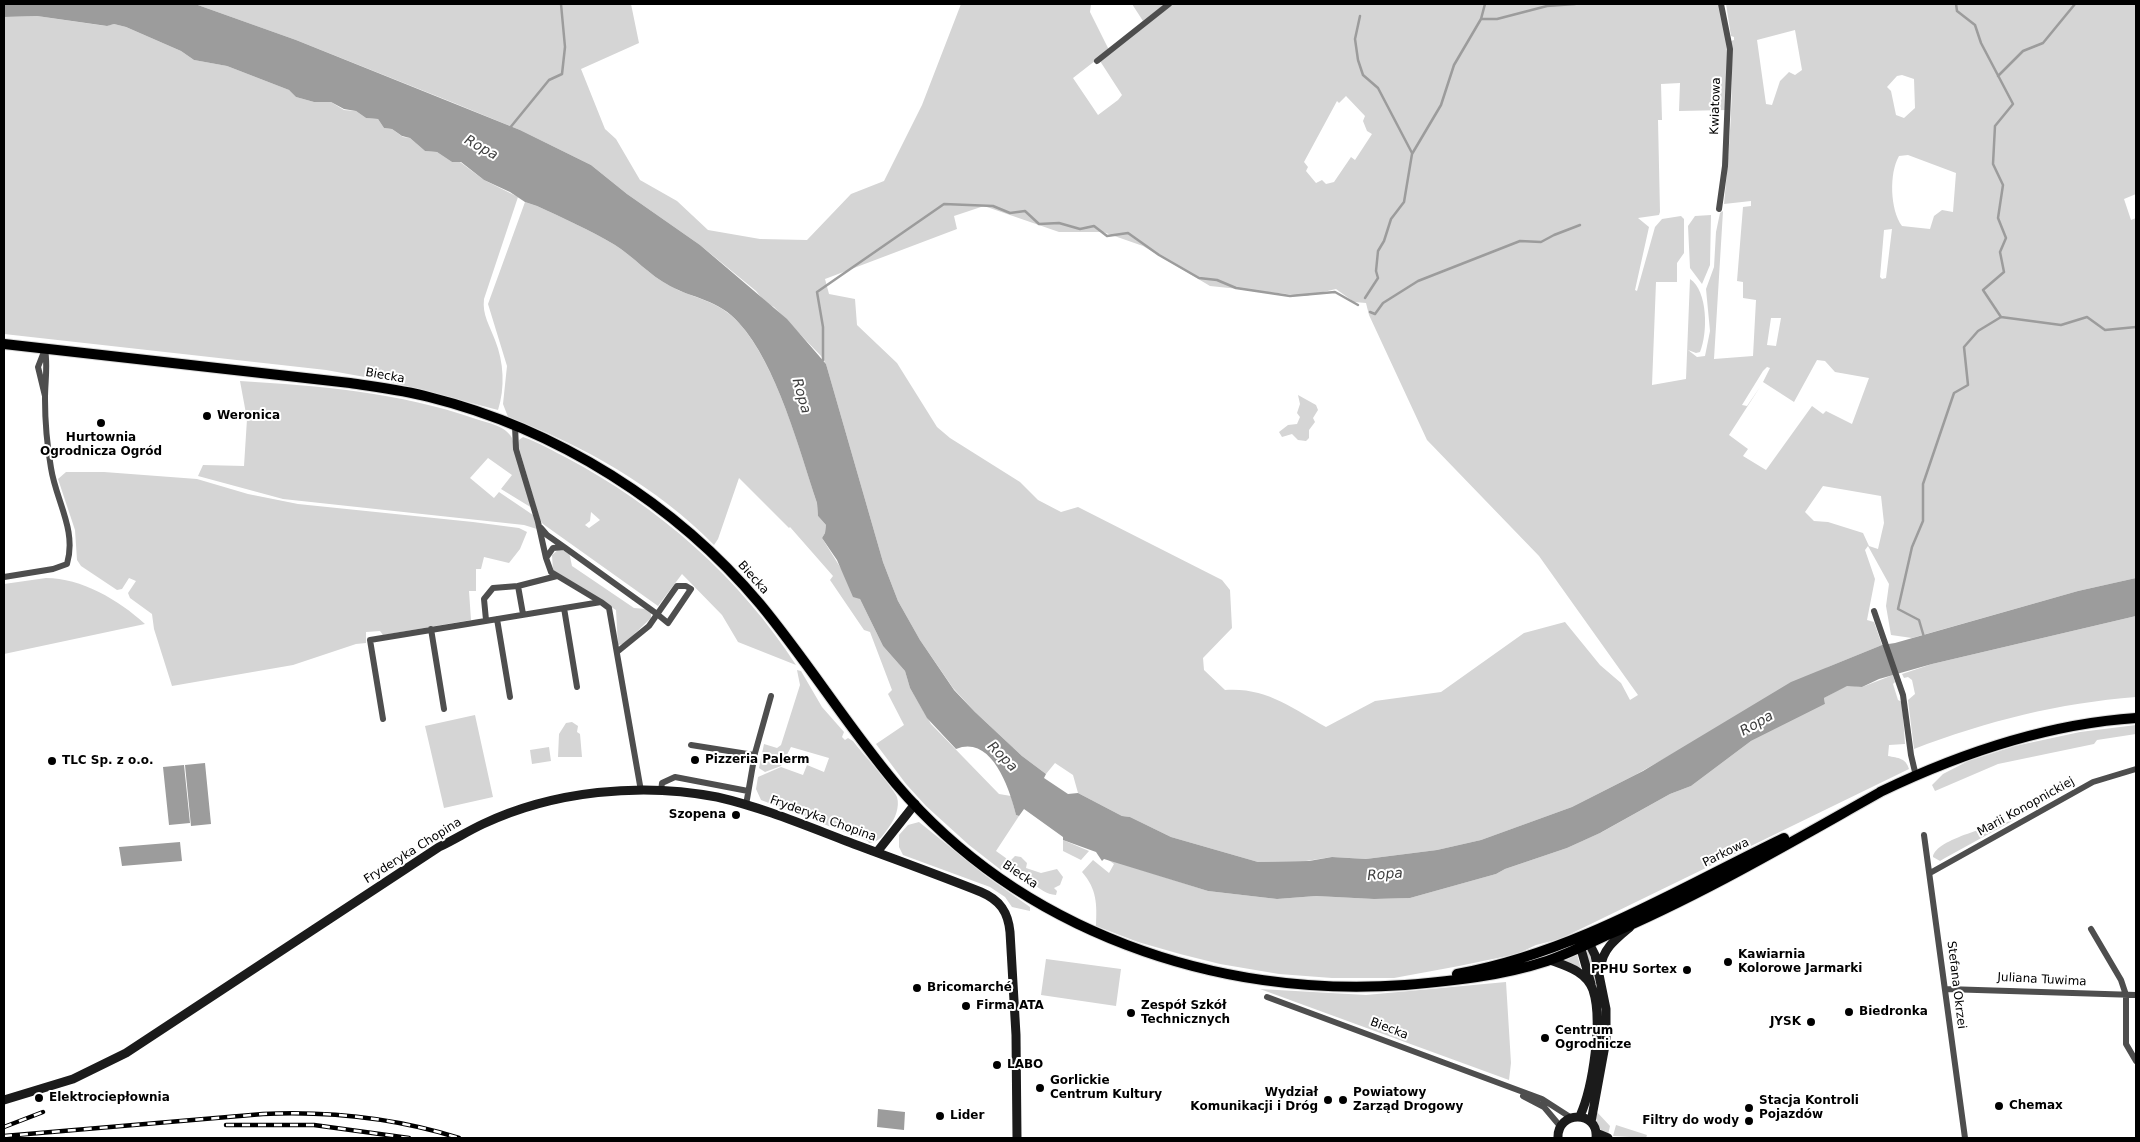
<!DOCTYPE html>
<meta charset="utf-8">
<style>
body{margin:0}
#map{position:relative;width:2140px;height:1142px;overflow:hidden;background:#fff;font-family:"DejaVu Sans",sans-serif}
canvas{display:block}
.frame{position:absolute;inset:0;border:5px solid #000;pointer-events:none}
</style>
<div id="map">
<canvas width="2140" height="1142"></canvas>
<div class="frame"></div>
</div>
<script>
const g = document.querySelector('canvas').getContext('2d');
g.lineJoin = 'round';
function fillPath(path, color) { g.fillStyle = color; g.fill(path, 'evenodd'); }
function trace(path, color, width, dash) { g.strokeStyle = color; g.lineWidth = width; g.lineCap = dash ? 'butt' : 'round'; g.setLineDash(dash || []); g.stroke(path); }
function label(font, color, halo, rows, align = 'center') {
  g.font = font + ' "DejaVu Sans",sans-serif'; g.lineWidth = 4; g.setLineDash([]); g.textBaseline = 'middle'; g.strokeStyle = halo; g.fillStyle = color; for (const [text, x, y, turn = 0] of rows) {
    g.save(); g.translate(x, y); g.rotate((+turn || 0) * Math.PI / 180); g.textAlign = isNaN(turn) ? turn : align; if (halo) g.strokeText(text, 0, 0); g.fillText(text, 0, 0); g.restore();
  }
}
const green = new Path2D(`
 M195,4H631L639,43L581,69L605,129L616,139L640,180L677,201L708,230L760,239L807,240L851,194L884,181L922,105L961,4H1091L1090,12L1109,50L1073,78L1098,115L1118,100L1122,95L1100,61L1172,4H1721L1729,49L1727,110L1679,111L1680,83L1661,84L1662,120H1658L1660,212L1659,215L1638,218L1649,227L1635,290L1637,291L1655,227L1662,219L1681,216L1684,219V253L1677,263V282H1656L1652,385L1686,379L1690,279C1708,291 1708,333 1700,352L1696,353L1688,350L1697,357L1705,356L1710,331L1706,289L1714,267L1716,232L1720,213L1723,211L1714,359L1753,356L1756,300L1743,298V282L1737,281L1743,207L1751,206V201L1724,204C1729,151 1734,94 1731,41L1734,40V37L1731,36L1726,4H2136V194L2124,199L2131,220L2136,218V578L2078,591L1912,638L1891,635L1886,606L1889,584L1868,546L1865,550L1875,579L1867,620L1874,622L1882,645L1828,667L1635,775L1572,807L1481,840L1437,850L1366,859L1332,857L1306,861L1258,862L1171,837L1130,817L1122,816L1078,793L1073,775L1055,763L1046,774L1022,756L975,712L953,688L920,640L898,601L883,562L826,364L821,356L774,307L766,303L756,291L700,245L627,194L591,165L520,130L454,103L296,40ZM1795,30L1802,70L1795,75L1789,72L1780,81L1772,105L1766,104L1757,40ZM1902,75L1914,79L1915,108L1904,118L1896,115L1891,91L1887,87L1897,76ZM1346,96L1365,116L1363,121L1367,131L1372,134L1355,160L1351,157L1334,182L1326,184L1322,180L1316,183L1306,171L1308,167L1304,162L1337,101L1339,103ZM1908,155L1956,173L1953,212L1942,210L1934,216L1930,229L1902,226C1890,210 1889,173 1899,156ZM984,206L1059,232H1103L1143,246L1210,286L1306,296L1336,289L1354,302L1366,303L1369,315L1427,440L1539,556L1638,695L1630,700L1621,683L1600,665L1565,622L1524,633L1441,692L1375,701L1326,727C1292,708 1266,687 1225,690L1204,670L1203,658L1232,628L1230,590L1222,580L1078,507L1061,512L1038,500L1020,482L950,438L937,427L897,363L857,325L855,299L829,294L825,279L957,229L954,216ZM1892,229L1886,278L1882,279L1880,277L1884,230ZM1771,318H1781L1776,346L1767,345ZM1817,360L1825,361L1835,372L1869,378L1852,424L1826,411L1823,414L1812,406L1766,470L1743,456L1748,449L1729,435L1760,387L1747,406L1742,405L1763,371L1767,367L1770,368L1763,382L1794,402ZM1823,486L1881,496L1884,523L1878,549L1869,546L1863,533L1828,522L1814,521L1805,512Z
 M1132,4H1165L1143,21Z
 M37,16L106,26L114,24L126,27L181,51L194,60L227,66L289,90L296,97L314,102H331L344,110L356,111L366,118L378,119L384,128L392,129L403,137L410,138L425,151L437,152L452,162H460L484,180L518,197L484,299C482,315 490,326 495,340C504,362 505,388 498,410L387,381L326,370L4,334V17Z
 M525,202L537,206C563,218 590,230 615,245C634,257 649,275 670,286C694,299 718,300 739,323C777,366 799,448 817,503L818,516L826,525L825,533L822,538L860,599L883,646L905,671L910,688L931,724L999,794L1011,796L1016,815L1019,816L996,851L1010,861L1015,856L1021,857L1027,863L1026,868L1041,873L1057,869L1063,877L1060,885L1054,888L1057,891L1056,895C1037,894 1029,873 1011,869L1009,863L1001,870L969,845L926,806L906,784L876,744L904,725L888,694L892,690L870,632L864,630L830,580L833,576L790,527L789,528L739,478L718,539L714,545C657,487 583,445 508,417L503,404L507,366L488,304Z
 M1711,215L1710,265L1702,284L1690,268L1688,226L1695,216Z
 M240,381C320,386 399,392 476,419C488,423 506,426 512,438L532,508L501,489L512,475L488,458L470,478L494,498L499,492L533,515L537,529L524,525L283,499L198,476L203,465L244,466L247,419Z
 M1298,395L1316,405L1318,410L1313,418L1315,422L1309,430V438L1306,441L1298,440L1292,434L1282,437L1279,432L1288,425L1297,424L1300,417L1297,413L1300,404Z
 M523,437C538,442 553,451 567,458C658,506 741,579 796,665L738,642L722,615L682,574L658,606L543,524L540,520L518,445L519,440ZM591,512L600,520L589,528L585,525L590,521Z
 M66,472H104L197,479L248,494L298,504L473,522L519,528L527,532L520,549L509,563L484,557L481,569H476V591H469L471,620L383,635L380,631L366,632V643L356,644L293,665L172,686L154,629L152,614L130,598L128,593L136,581L129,578L122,589L117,590L81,566L77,560L75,530L58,479Z
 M559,549L569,552L572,566L575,568L634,608L646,609L651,613V618L624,644L618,645L616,610L553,571L552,555Z
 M46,578C81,578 119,600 145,624L4,654V584Z
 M2136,616V697C2059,703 1987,721 1914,749L1908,700L1915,694L1912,680L1908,677L1904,678L1902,674L1932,664Z
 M797,670L801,671L822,707L844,732L842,737L845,740L848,738L853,741C862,753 893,787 897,797C900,807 895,819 889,827C883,835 880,842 869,843L868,841L761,800L756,789L758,777L781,767L803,775L807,765L824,772L829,758L791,747L781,766L765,772L759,768L764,744L777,748L781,745L800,685Z
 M1893,675L1895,682L1893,684L1898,700L1902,702L1905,744L1889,745L1888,756C1898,758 1906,758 1909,769L1560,939L1536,945L1517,954L1459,966L1394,978H1332L1279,974L1220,964L1180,954L1138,942L1096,926C1097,904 1097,889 1082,872L1093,860L1109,873L1114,864L1107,859L1208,891L1277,899L1316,896L1374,899L1410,898L1496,874L1505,869L1567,848L1602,832L1670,794L1691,786L1751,741L1825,704L1824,698L1847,685L1862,687Z
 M475,715L493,797L444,808L425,726Z
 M566,723L572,722L578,726L577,732L580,734L582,757H558L559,734Z
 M2136,725V734L2097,740L2094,744L1998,764L1935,791L1932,785L1943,774L1968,761L2015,746L2080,732Z
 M549,747L551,761L532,764L530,750Z
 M2014,820L1945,858L1940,861L1933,857C1935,839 1997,825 2014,820Z
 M919,822L986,876L1030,907V911L1012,907L1005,897L990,887L903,855L899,847V835L908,825Z
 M1063,840L1089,851L1081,860L1063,851Z
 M1587,950L1591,955L1602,1005L1603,1036L1591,1103H1589L1600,1049V1036L1586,956Z
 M1577,954L1581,969L1562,961Z
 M1046,959L1121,969L1116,1006L1041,995Z
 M1506,982L1511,1063L1509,1080L1260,989L1366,995Z
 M1596,1111L1610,1126L1608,1135C1598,1129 1595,1123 1596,1111Z
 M1616,1125L1647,1135L1646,1138L1613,1136Z`);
const water = new Path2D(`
 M4,4H195L296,40L520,130L591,165L627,194L700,245L787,319L826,364L883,562L898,601L920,640L954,690L975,712L1022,756L1046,774L1044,778L1068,794L1078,793L1122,816L1130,817L1171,837L1258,862L1309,861L1332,857L1366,859L1437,850L1481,840L1572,807L1643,771L1791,682L1882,645L1895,643L2078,591L2136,578V616L1932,664L1879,679L1862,687L1847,686L1824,698L1825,704L1751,741L1691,786L1670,794L1600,833L1567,848L1505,869L1496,874L1410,898L1374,899L1316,896L1277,899L1208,891L1104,859L1102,861L1096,852L1063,840V837L1024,809L1019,816L1016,815C1010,790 992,734 956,749L927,718L910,688L905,671L883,646L860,599L853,597L837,560L822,538L825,533L826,525L818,516L817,503C799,449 777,365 739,323C718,299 694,299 670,286C649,275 634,257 615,245C590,230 563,218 537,206L525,202L510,192L484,180L461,162H452L437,152L425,151L410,138L402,136L392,129L384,128L378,119L366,118L356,111L344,109L331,102H314L296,97L289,90L227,66L194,60L181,51L126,27L114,24L107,26L37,16L4,17Z
 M205,763L211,824L191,826L185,765Z
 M184,765L190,823L169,825L163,767Z
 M180,842L182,861L122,866L119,847Z
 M878,1109L905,1112L904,1130L877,1127Z`);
const stream = new Path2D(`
 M1360,16L1355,39L1358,60L1363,75L1378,88L1412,153
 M1481,19H1497L1547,6L1575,4
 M1998,76L2023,51L2043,43L2075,4
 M509,129L549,80L562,74L565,47L561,4
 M1365,298L1378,278L1376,271L1378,251L1384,241L1391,219L1404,202L1412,154L1441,105L1454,65L1481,19L1485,4
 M1370,312L1375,314L1383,303L1418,281L1520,241L1541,242L1554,235L1580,225
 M2001,317L2061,325L2087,317L2105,330L2136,327
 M823,360V327L817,292L944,204L993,206L1010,213L1025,211L1039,224L1059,223L1080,229L1094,226L1107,236L1128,233L1159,255L1199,278L1217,280L1236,288L1290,296L1335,292L1358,305
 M1924,637L1919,620L1898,609L1912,547L1923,521V484L1954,393L1968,385L1964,347L1978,331L2001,317L1983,290L2004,272L2000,252L2006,238L1998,218L2003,185L1993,164L1995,126L2013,104L1981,43L1975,25L1957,11L1956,4`);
const street = new Path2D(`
 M1097,61L1169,4
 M1719,209L1725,166L1730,49L1721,4
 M45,396L38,367L45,349
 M515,426L516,449L538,522L546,558
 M541,528L547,535L564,547
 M4,577L53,569L67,564C77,530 56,501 51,468C47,445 45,421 45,399C45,381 48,366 45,349
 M601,602L551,572L546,558L553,548L564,547L657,614L668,623L691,589L686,586H677C667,600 658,613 649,626L617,652
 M564,608L577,687
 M1874,611L1903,695L1911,755L1916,776
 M523,614L518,586L557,576
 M497,619L510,697
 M486,620L484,599L493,588L518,586
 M431,629L444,709
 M383,719L370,640L601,602L609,608L641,791
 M691,745L754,755
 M661,791L662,783L675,777L748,791
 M746,805L755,753L771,696
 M1924,835L1965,1138
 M1930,873L2093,782L2136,769
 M2091,929L2121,980L2126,995V1044L2136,1061
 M1946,989L2136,995
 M1267,997L1542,1099L1570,1117
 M1523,1096L1544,1107L1560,1126`);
const secondary = new Path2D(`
 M877,852L915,804
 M1583,940L1589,943L1595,955L1606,1009V1040L1591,1122
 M1579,942L1591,984
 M1550,960C1566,966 1586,971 1593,990C1603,1020 1593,1087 1580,1116
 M1601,967C1602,949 1617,938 1630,927
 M4,1100L73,1079L126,1053L439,847C454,840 468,831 483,824C553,791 641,782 717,797C761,807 804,825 846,841C891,858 936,874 981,892C1000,900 1008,912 1010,932L1016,1035L1017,1138
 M1596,1133L1608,1138
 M1558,1138C1557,1110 1599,1110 1596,1138`);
const primary = new Path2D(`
 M4,344L350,383C376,387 403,390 429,397C557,429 676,504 760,604C808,662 848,727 896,784C1021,931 1216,999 1405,985C1453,981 1501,976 1547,961C1567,954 1586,945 1605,936C1702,895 1793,841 1884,790
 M1880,792C1961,753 2046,724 2136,718
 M1457,974C1574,953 1678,889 1784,838`);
const rail = new Path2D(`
 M226,1125H314L409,1138
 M4,1127L43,1112
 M4,1136L263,1114C330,1111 395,1118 459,1138`);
const markers = [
 [207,416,5,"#000"],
 [101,423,5,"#000"],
 [695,760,5,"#000"],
 [52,761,5,"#000"],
 [736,815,5,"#000"],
 [1728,962,5,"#000"],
 [1687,970,5,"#000"],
 [917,988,5,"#000"],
 [966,1006,5,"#000"],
 [1849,1012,5,"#000"],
 [1131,1013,5,"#000"],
 [1811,1022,5,"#000"],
 [1545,1038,5,"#000"],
 [997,1065,5,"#000"],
 [1040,1088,5,"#000"],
 [39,1098,5,"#000"],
 [1328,1100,5,"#000"],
 [1343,1100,5,"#000"],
 [1999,1106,5,"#000"],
 [1749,1108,5,"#000"],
 [940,1116,5,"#000"],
 [1749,1121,5,"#000"]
];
const streetNames = [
 ["Kwiatowa",1716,106,-88],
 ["Biecka",385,376,10],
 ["Biecka",753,578,48],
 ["Marii Konopnickiej",2026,807,-29],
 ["Fryderyka Chopina",823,819,20],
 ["Fryderyka Chopina",413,851,-32],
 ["Parkowa",1726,853,-26],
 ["Biecka",1020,875,34],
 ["Juliana Tuwima",2042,980,3],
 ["Stefana Okrzei",1956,985,83],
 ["Biecka",1389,1029,21]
];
const poiNames = [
 ["Weronica",217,416],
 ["Hurtownia",101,438,"center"],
 ["Ogrodnicza Ogród",101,452,"center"],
 ["Pizzeria Palerm",705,760],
 ["TLC Sp. z o.o.",62,761],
 ["Szopena",726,815,"right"],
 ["Kawiarnia",1738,955],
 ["Kolorowe Jarmarki",1738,969],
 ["PPHU Sortex",1677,970,"right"],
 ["Bricomarché",927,988],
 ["Firma ATA",976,1006],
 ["Zespół Szkół",1141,1006],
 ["Technicznych",1141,1020],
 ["Biedronka",1859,1012],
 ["JYSK",1801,1022,"right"],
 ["Centrum",1555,1031],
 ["Ogrodnicze",1555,1045],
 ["LABO",1007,1065],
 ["Gorlickie",1050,1081],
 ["Centrum Kultury",1050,1095],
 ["Wydział",1318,1093,"right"],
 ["Komunikacji i Dróg",1318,1107,"right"],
 ["Powiatowy",1353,1093],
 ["Zarząd Drogowy",1353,1107],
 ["Elektrociepłownia",49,1098],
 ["Stacja Kontroli",1759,1101],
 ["Pojazdów",1759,1115],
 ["Chemax",2009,1106],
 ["Lider",950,1116],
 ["Filtry do wody",1739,1121,"right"]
];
const waterNames = [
 ["Ropa",481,148,29],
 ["Ropa",801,396,74],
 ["Ropa",1757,724,-30],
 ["Ropa",1002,757,45],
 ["Ropa",1385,875,-4]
];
fillPath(green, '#d5d5d5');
fillPath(water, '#9c9c9c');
trace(stream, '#9c9c9c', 2.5);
trace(primary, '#dbdbdb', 12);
trace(street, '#4e4e4e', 6);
trace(secondary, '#1b1b1b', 9);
trace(primary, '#000', 10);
trace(rail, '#000', 4.5);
trace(rail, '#fff', 2.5, [8]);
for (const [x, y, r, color] of markers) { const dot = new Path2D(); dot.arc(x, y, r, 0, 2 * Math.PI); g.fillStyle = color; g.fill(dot); trace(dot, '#fff', 2); }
label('12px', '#000', '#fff', streetNames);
label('bold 12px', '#000', '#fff', poiNames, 'left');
label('italic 14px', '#3d3d3d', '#fff', waterNames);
</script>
